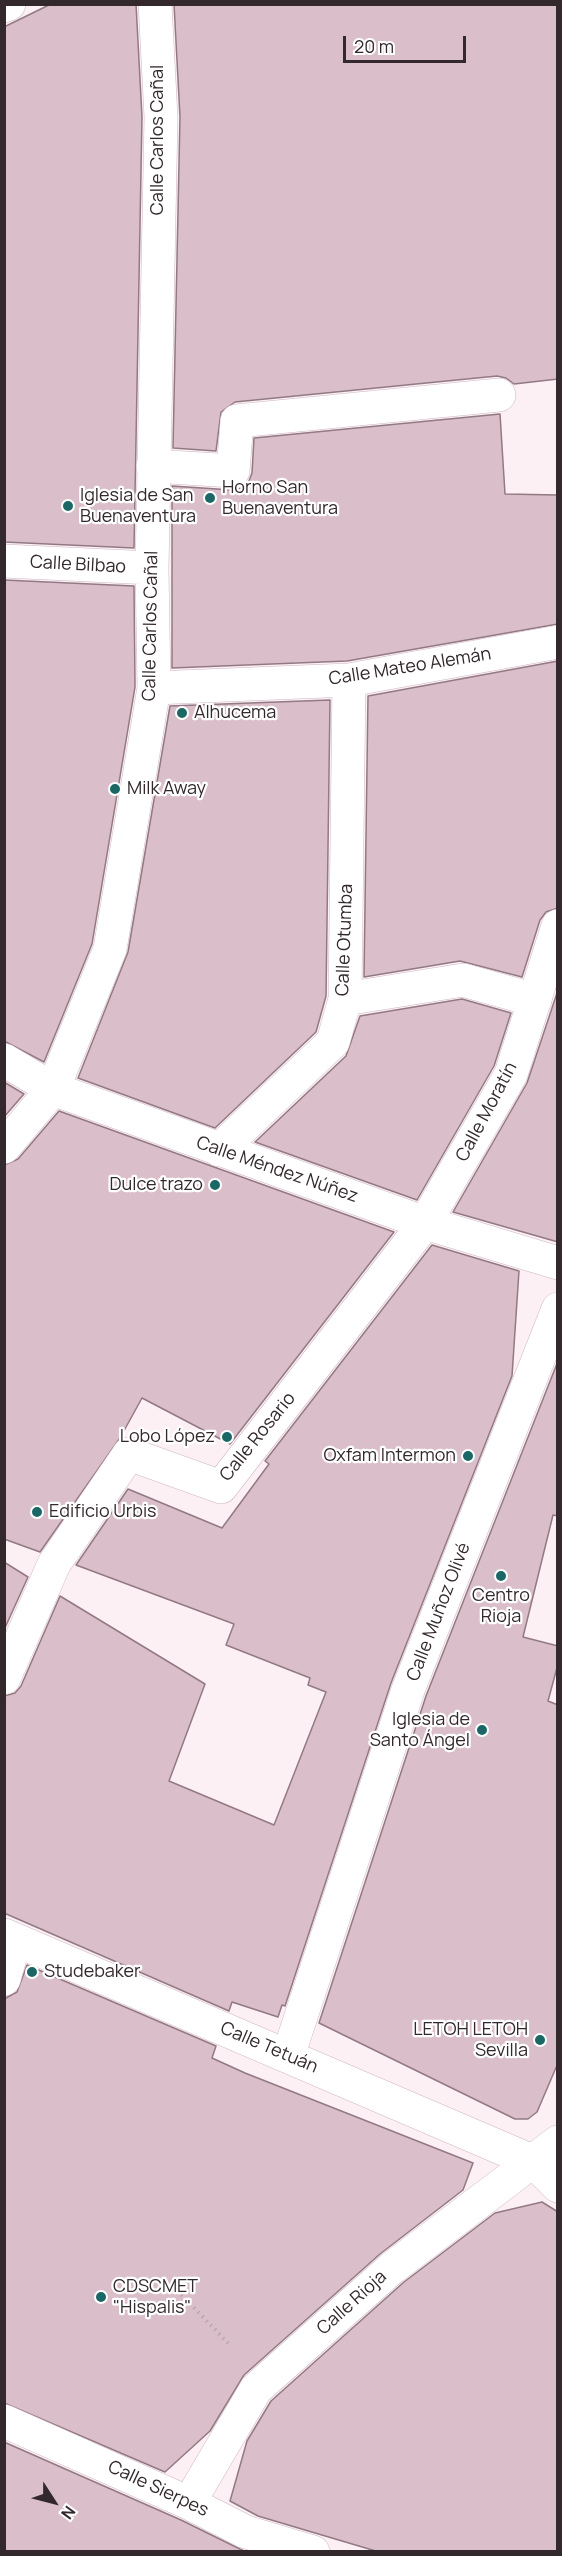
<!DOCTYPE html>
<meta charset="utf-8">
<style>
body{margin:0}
#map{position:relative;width:562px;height:2556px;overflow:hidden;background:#fcf0f5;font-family:Manrope,sans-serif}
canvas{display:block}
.frame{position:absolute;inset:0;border:6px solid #33292d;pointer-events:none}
.north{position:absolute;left:24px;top:2472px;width:60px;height:60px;-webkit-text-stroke:4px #fff;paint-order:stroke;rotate:126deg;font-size:16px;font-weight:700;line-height:24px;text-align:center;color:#33292d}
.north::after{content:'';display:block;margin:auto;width:21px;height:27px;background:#33292d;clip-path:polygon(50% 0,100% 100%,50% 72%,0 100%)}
.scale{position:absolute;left:343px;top:36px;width:123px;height:27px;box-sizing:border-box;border:3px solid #33292d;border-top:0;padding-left:8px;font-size:18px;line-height:21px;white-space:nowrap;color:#33292d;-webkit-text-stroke:4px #fff;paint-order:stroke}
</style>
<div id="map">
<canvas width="562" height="2556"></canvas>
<div class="frame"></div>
<div class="north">N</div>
<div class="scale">20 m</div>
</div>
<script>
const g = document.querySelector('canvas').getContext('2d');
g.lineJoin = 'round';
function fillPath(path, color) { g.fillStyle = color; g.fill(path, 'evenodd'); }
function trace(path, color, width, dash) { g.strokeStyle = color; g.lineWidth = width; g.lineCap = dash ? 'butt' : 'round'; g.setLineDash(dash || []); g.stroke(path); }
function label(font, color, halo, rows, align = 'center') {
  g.font = font + ' Manrope,sans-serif'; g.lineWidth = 4.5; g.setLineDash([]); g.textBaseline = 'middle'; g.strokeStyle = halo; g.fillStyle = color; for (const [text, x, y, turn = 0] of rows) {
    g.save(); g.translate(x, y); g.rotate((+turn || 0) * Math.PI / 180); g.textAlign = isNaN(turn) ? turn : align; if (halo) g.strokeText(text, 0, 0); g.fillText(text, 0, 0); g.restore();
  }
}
const building = new Path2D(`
 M51,4H136L142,117L134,548L4,542V27Z
 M174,4H558V379L514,384L506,378L497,376L235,402L221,412L216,451L173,448L180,117Z
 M500,414L505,494L558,495V624L347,661L172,668V486L232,490L242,488L249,481L252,473L254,438Z
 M4,580L134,586L135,687L92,944L44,1062L4,1041Z
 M558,661V908L546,912L540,920L522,977L460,961L364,977L368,696Z
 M330,700L326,996L316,1032L215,1128L78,1078L128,952L170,706Z
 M558,990V1242L453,1212L527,1083Z
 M462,999L511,1013L494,1066L417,1200L255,1142L346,1056L360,1016Z
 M4,1082L24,1094L4,1117Z
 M59,1111L394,1232L230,1444L142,1398L120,1438L40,1552L4,1539V1165L18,1159Z
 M432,1245L519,1271L512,1376L391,1683L285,2006L282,2005L278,2017L232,2002L229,2011L4,1913V1696L15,1693L21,1686L60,1596L205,1684L169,1781L274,1825L326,1692L308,1685L310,1678L226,1645L234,1624L76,1565L128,1489L222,1528L269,1464L265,1461Z
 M558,1361V1516L553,1515L523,1637L558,1646V1664L548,1701L558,1705V2063L537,2112L528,2119H515L319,2023L426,1696Z
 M4,1562L28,1577L4,1630Z
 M27,1965L216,2046L212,2058L245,2073L473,2163L463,2190L380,2254L244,2375L210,2431L165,2472L4,2403V1999L17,1992Z
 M542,2202L558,2212V2552H379L258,2516L230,2501L247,2441L271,2401L404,2282L495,2213Z
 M4,2442L181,2520L246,2552H4Z`);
const path = new Path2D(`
 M173,2286L230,2345`);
const pedestrian = new Path2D(`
 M153,466L233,471L237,421L499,395
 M154,688L349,680L558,642
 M345,999L463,980L535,1000
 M219,1150L333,1042L345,999L349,680
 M4,1678L54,1564L129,1454
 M4,1935L534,2162L558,2186
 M4,1979L15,1940
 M288,2056L408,1690L558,1309
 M4,2421L189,2503L246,2532L313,2552
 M189,2503L256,2389L392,2268L558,2142`);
const minor = new Path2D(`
 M4,6L9,4
 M4,561L152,568
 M4,1060L53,1089L425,1223L558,1263
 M4,1147L53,1089L110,949L154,688L152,568L161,117L155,4
 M129,1454L221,1487L425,1223L511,1074L558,926`);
const markers = [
 [210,498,6,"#1a6766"],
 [68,506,6,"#1a6766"],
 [182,713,6,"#1a6766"],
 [115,789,6,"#1a6766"],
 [215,1185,6,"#1a6766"],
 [227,1437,6,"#1a6766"],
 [468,1456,6,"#1a6766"],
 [37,1512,6,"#1a6766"],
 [501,1576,6,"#1a6766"],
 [482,1730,6,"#1a6766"],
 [32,1972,6,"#1a6766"],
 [540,2040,6,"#1a6766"],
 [101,2297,6,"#1a6766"]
];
const streetNames = [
 ["Calle Carlos Cañal",158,140,-90],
 ["Calle Bilbao",78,565,3],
 ["Calle Carlos Cañal",151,626,-89],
 ["Calle Mateo Alemán",410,667,-9],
 ["Calle Otumba",345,940,-88],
 ["Calle Moratín",487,1112,-62],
 ["Calle Méndez Núñez",277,1170,19],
 ["Calle Rosario",258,1437,-51],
 ["Calle Muñoz Olivé",439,1612,-69],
 ["Calle Tetuán",269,2048,23],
 ["Calle Rioja",352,2303,-42],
 ["Calle Sierpes",158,2489,25]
];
const poiNames = [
 ["Horno San",222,488],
 ["Buenaventura",222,509],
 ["Iglesia de San",80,496],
 ["Buenaventura",80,517],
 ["Alhucema",194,713],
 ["Milk Away",127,789],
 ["Dulce trazo",203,1185,"right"],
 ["Lobo López",215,1437,"right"],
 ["Oxfam Intermon",456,1456,"right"],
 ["Edificio Urbis",49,1512],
 ["Centro",501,1596,"center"],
 ["Rioja",501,1617,"center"],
 ["Iglesia de",470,1720,"right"],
 ["Santo Ángel",470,1741,"right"],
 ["Studebaker",44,1972],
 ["LETOH LETOH",528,2030,"right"],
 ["Sevilla",528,2051,"right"],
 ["CDSCMET",113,2287],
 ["\"Hispalis\"",113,2308]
];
fillPath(building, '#dabfcb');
trace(building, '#927984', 1.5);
trace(pedestrian, '#d1b6c2', 34);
trace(minor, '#d1b6c2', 34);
trace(path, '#b4a8ad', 4, [1.5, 4.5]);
trace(pedestrian, '#fff', 33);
trace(minor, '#fff', 33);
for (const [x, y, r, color] of markers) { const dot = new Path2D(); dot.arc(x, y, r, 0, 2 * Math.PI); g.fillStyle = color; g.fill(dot); trace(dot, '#fff', 2); }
label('18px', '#33292d', '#fff', streetNames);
label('18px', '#33292d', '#fff', poiNames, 'left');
</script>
